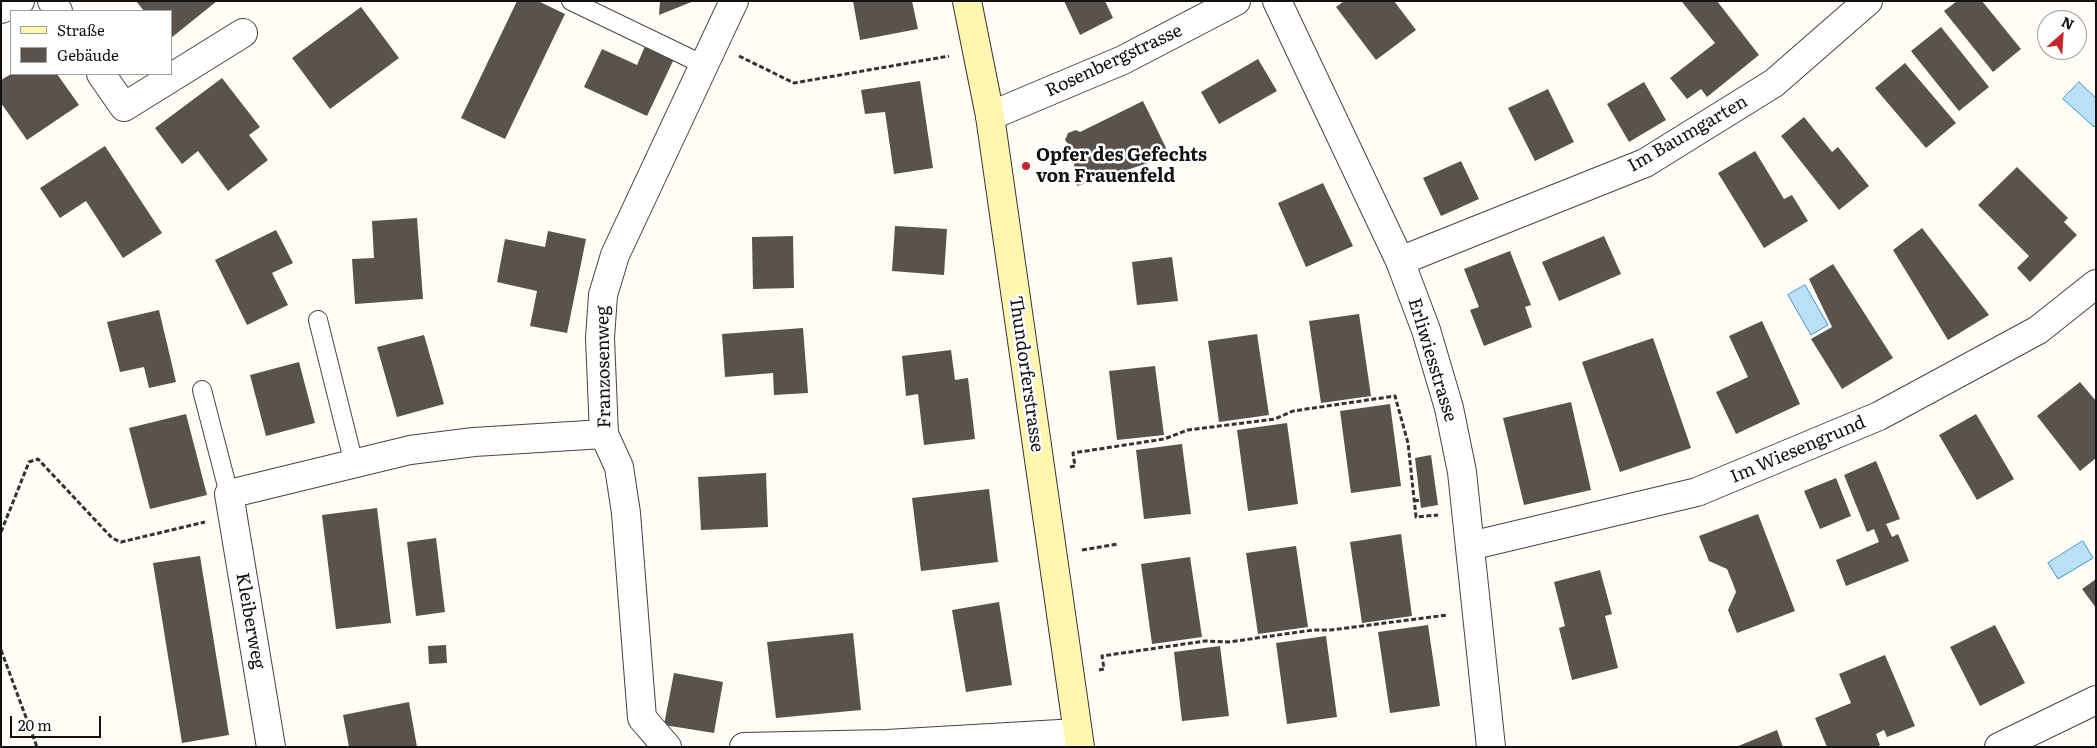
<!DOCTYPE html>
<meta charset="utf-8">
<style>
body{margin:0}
#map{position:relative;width:2097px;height:748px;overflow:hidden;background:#fffdf5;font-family:Literata,serif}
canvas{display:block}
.frame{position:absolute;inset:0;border:2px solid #111;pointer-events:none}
.legend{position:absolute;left:10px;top:10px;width:162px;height:65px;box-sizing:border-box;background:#fff;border:1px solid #a0a0a0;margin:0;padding:6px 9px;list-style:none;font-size:15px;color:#111}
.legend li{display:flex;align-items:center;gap:10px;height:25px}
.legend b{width:25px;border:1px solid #a0a0a0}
.north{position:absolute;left:2037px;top:10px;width:50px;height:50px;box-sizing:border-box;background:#fff;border:1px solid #a0a0a0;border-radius:50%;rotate:26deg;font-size:14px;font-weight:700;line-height:20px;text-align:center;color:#111}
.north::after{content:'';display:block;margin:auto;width:18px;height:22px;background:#c4262e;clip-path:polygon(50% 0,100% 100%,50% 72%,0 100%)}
.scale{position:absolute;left:10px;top:716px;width:91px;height:22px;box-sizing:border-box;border:2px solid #111;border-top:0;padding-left:6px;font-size:15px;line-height:18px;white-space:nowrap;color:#111;-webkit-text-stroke:4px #fff;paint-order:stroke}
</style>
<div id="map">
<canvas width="2097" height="748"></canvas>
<div class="frame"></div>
<ul class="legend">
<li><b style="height:6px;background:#fff6b0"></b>Straße</li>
<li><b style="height:14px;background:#5a524d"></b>Gebäude</li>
</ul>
<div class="north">N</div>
<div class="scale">20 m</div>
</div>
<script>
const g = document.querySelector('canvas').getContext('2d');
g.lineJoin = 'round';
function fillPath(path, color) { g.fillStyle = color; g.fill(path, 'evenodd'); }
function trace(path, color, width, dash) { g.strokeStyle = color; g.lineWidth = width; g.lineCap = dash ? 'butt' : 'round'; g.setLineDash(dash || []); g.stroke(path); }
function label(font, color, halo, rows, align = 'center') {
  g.font = font + ' Literata,serif'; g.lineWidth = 5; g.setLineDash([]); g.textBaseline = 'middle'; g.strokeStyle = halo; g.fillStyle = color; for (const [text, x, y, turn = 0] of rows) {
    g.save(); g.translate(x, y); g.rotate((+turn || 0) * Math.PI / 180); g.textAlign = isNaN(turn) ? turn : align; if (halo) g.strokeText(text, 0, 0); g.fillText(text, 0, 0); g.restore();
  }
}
const water = new Path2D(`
 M2079,82L2096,98V125L2094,127L2063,99Z
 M1805,285L1828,325L1811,335L1788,295Z
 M2083,541L2093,558L2058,579L2048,563Z`);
const building = new Path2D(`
 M136,1H217L171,38V11H144Z
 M517,1H538L565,14L505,139L461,118Z
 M660,1H694L659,15Z
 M853,1H912L918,29L860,40Z
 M1064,1H1105L1113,18L1080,35Z
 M1344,1H1394L1416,30L1376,60L1336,7Z
 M1684,1H1717L1759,55L1707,97L1701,89L1687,99L1670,78L1715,43L1682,2Z
 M1957,1H1982L2021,49L1993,72L1944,11Z
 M361,7L399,58L330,109L292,58Z
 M1941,27L1989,87L1959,111L1911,51Z
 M645,46L674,59L647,116L584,87L602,49L637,65Z
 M1258,59L1277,91L1219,124L1201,92Z
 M1905,63L1956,123L1926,148L1875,88Z
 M11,74H57L79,105L27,140L1,103V80Z
 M222,78L260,127L249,135L268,160L228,191L198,151L182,164L155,128Z
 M920,81L933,168L894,174L885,112L865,114L861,90Z
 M1644,82L1666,120L1629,142L1607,104Z
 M1548,89L1574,142L1535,161L1508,108Z
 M1143,101L1170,156L1077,186L1072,149L1065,140L1068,133L1076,130L1080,132Z
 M1804,117L1832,152L1838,147L1869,186L1839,210L1781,136Z
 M105,146L162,233L123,258L86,201L60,218L40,188Z
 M1755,151L1784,199L1792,195L1808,221L1764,248L1718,173Z
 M1461,161L1479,199L1441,216L1423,178Z
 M2017,167L2068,218L2064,222L2077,235L2030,282L2017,268L2029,256L1978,205Z
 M1323,183L1353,246L1306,267L1278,203Z
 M417,218L423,299L355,304L352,259L374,258L372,221Z
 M895,226L947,229L944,275L892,271Z
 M1922,228L1989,315L1948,340L1893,250Z
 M276,230L293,263L272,273L288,305L247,325L215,260Z
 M548,231L586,239L567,333L530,326L537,291L497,282L505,239L545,247Z
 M793,236L794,288L753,289L752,237Z
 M1604,236L1621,274L1559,301L1542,262Z
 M1510,251L1531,305L1525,307L1532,327L1484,346L1470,310L1479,307L1464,269Z
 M1172,257L1178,301L1137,305L1132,262Z
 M1833,264L1893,358L1842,389L1811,339L1832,327L1809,279Z
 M159,310L176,382L149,388L144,367L120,372L107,322Z
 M1359,314L1371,396L1321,403L1309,321Z
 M1762,321L1800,404L1736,434L1716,392L1748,377L1729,336Z
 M803,328L808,393L774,395L773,373L725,377L722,334Z
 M1257,334L1269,415L1219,422L1208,341Z
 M424,335L444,404L397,417L377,347Z
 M1653,338L1691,448L1620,472L1582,362Z
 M951,350L955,380L968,378L975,439L924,445L918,394L906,396L902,356Z
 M299,362L315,423L266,436L250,375Z
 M1155,366L1164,435L1117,440L1109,371Z
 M2080,382L2096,401V458L2080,471L2037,416Z
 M1571,402L1591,490L1524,505L1503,418Z
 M1390,404L1401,486L1351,493L1340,411Z
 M186,414L207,495L150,509L129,428Z
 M1976,414L2014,479L1977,500L1939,435Z
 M1287,423L1298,504L1248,511L1237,430Z
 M1182,444L1191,514L1144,519L1136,450Z
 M1431,455L1438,505L1421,508L1415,458Z
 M1876,461L1900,519L1886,524L1892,537L1898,534L1909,561L1846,586L1836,560L1879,542L1874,529L1867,532L1844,475Z
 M766,473L768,527L701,530L698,477Z
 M1836,478L1851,516L1820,529L1804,491Z
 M989,489L998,562L921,571L912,498Z
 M377,508L391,623L336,629L322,515Z
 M1758,514L1795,611L1737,633L1728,610L1736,592L1732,581L1727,569L1709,561L1699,536Z
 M1401,534L1412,616L1362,623L1350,542Z
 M436,538L445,612L416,616L407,542Z
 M1296,546L1308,627L1258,634L1246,553Z
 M200,556L229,735L182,743L153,563Z
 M1190,557L1202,637L1152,644L1141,564Z
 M1600,570L1612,614L1605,616L1618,668L1572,680L1559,628L1565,626L1554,582Z
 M2096,579V608L2082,589Z
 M999,602L1012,685L966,692L952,610Z
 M1428,625L1440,706L1390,713L1378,632Z
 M1995,625L2025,683L1980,706L1950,647Z
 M853,633L861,710L776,718L767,642Z
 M1326,636L1337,717L1287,724L1276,643Z
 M446,645L447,663L429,664L428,646Z
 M1220,646L1229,716L1182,721L1174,652Z
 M1885,655L1915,726L1887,737L1884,730L1876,734L1880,745L1877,747H1827L1815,718L1851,703L1839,674Z
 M674,673L723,682L714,733L664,725Z
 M409,702L417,747H349L343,715Z
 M1777,730L1783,747H1736Z`);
const path = new Path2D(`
 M739,56L794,83L949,56
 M1070,467L1075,466L1073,453L1164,439L1188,430L1275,419L1293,411L1395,396L1408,443L1416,517L1438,515
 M1414,501L1420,500
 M1,532L29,462L38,459L112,538L121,542L205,522
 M1082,550L1118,544
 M1,650L37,747
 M1099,670L1104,669L1102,656L1205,641L1229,642L1313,630H1331L1447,615`);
const lane = new Path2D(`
 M571,1L704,65
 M318,320L354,464
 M202,390L229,494`);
const street = new Path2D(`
 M52,1L58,11
 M1277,1L1400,261L1426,330L1449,408L1462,472L1491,747
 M1,9L20,1
 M101,74L124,107L243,33
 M990,116L1123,60L1236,1
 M1400,261L1645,163L1774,83L1868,1
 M1470,546L1697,492L1879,416L2038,330L2096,284
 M271,747L229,494L410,450L474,442L604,434
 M667,747L642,718L626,513L619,467L604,434L600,338L603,295L615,255L734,1
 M744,747L887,744L1077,733
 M1999,747L2096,700`);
const secondary = new Path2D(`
 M967,1L990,116L1080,747`);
const markers = [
 [1026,166,5,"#c4262e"]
];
const streetNames = [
 ["Rosenbergstrasse",1114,61,-25],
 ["Im Baumgarten",1688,134,-30],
 ["Erliwiesstrasse",1432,360,73],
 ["Franzosenweg",604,367,-91],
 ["Thundorferstrasse",1026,374,82],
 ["Im Wiesengrund",1798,450,-23],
 ["Kleiberweg",250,621,80]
];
const poiNames = [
 ["Opfer des Gefechts",1036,156],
 ["von Frauenfeld",1036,177]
];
fillPath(water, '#b9e0f7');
trace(water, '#3f96cf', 1);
fillPath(building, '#5a524d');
trace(lane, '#444', 20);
trace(street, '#444', 30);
trace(secondary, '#333', 30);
trace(path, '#333', 3, [5, 2.5]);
trace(lane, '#fff', 18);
trace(street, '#fff', 28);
trace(secondary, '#fff6b0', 28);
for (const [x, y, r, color] of markers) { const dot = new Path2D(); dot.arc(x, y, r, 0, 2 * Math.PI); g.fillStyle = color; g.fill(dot); trace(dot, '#fff', 2); }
label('18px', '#111', '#fff', streetNames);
label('bold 18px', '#111', '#fff', poiNames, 'left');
</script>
